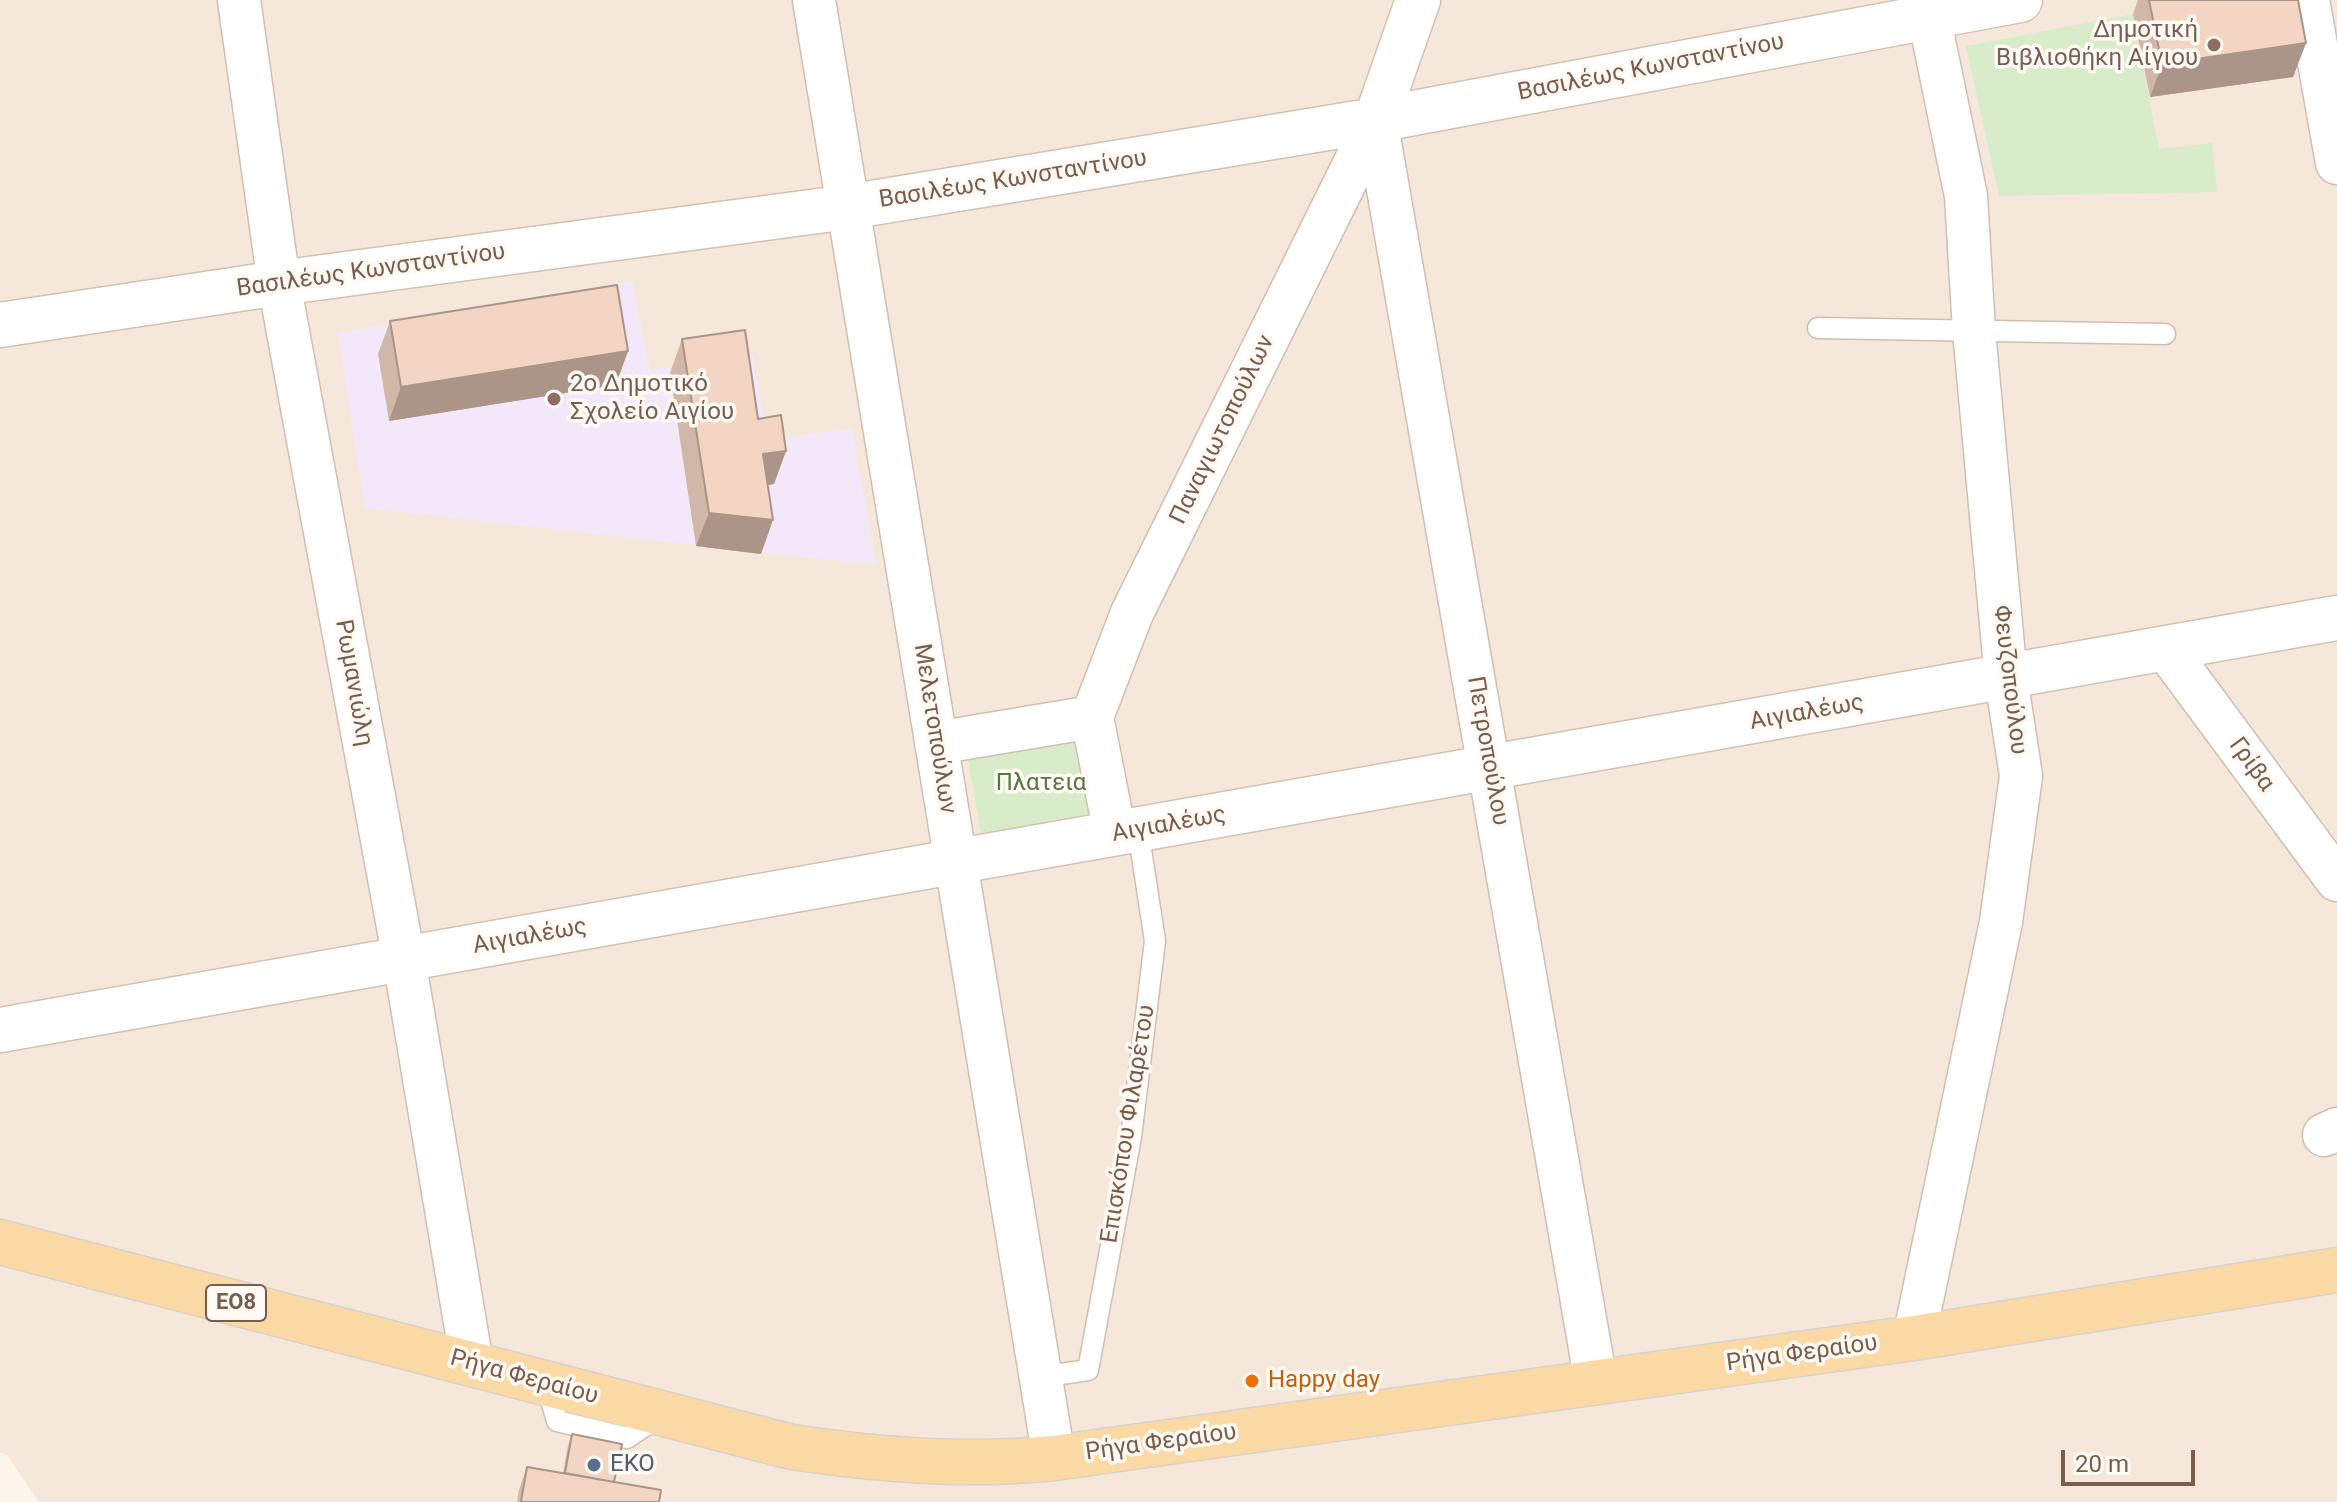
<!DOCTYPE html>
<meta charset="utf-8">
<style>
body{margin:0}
#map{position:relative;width:2337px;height:1502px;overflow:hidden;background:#fdf6ec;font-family:Roboto,sans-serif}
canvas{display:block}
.scale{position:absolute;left:2061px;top:1450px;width:134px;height:36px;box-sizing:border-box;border:4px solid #7a5c4d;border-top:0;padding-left:10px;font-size:24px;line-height:28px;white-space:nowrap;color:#7a5c4d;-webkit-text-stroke:6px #fffaf3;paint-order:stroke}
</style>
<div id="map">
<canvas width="2337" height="1502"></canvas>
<div class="scale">20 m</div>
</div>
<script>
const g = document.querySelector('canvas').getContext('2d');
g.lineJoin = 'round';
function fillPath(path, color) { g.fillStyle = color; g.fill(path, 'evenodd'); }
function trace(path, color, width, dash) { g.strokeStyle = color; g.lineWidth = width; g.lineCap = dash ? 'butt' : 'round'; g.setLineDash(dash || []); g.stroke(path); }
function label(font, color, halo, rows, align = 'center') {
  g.font = font + ' Roboto,sans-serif'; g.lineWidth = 7; g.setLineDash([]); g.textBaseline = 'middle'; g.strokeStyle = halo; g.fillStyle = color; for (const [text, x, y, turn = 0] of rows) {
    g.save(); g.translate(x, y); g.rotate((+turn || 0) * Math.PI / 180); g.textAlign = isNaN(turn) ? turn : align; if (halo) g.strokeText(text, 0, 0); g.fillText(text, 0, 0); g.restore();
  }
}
const residential = new Path2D(`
 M0,0H2337V1502H39L6,1454L0,1453Z`);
const education = new Path2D(`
 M632,281L650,370L753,355L768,440L852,428L876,565L365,508L338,333Z`);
const green = new Path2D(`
 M2133,14L2159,149L2212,143L2217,192L1999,196L1966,46Z
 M1080,733L1096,818L982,839L967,754Z`);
const lane = new Path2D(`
 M1818,328L2165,334
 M1040,1377L1088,1370L1131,1137L1155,941L1138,830
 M546,1383L557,1421L627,1438L661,1415`);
const street = new Path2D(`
 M239,0L279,283L404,959L472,1364
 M814,0L1054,1458
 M2308,0L2337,163
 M1376,120L1596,1382
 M2166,649L2337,880
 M1092,717L1115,834
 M936,743L1092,717L1132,613L1376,120
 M2324,1135L2337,1129
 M1914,1338L2001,922L2021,776L2006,678L1974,331L1966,196L1929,17`);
const secondary = new Path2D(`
 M1376,120L1418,0
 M0,325L279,283L848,207L1376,120L2020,0
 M0,1030L2337,618`);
const primary = new Path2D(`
 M0,1242L792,1447C880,1460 966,1467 1054,1458L1914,1338L2337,1270`);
const wall = new Path2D(`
 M2138,0H2298L2306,43L2293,77L2150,97L2133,14Z
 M390,321L616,385L389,421L378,354Z
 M682,339L758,419L786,451L774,484L768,485L761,554L696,546L670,373Z
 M572,1434L614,1482L659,1502H517L519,1490L527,1467L563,1473L568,1446Z`);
const shadedWall = new Path2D(`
 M2306,43L2293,77L2150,97L2162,64Z
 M628,351L616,385L389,421L401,387Z
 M786,451L774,484L751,487L763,454Z
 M709,513L773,520L761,554L696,546Z`);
const building = new Path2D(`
 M2149,0H2298L2306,43L2162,64Z
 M617,285L628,351L401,387L390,321Z
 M745,330L758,419L781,415L786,451L763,454L773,520L709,513L682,339Z
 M572,1434L622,1444L614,1482L565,1473Z
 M527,1467L661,1490L659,1502H521Z`);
const markers = [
 [2214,45,8,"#8d6e63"],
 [554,399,8,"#8d6e63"],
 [1252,1381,8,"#e8710a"],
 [594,1465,8,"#5c6f8a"]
];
const shields = [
 [236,1303,60]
];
const shieldNames = [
 ["ΕΟ8",236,1303]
];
const educationNames = [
 ["Δημοτική",2198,31],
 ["Βιβλιοθήκη Αίγιου",2198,59],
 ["2ο Δημοτικό",570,385,"left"],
 ["Σχολείο Αιγίου",570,413,"left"]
];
const streetNames = [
 ["Βασιλέως Κωνσταντίνου",1651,68,-11],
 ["Βασιλέως Κωνσταντίνου",1013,180,-9],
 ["Βασιλέως Κωνσταντίνου",371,271,-8],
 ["Παναγιωτοπούλων",1223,430,-64],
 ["Φευζοπούλου",2009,680,83],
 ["Ρωμανιώλη",353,683,80],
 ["Αιγιαλέως",1807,713,-10],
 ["Μελετοπούλων",934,729,81],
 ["Πετροπούλου",1487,751,80],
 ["Γρίβα",2251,765,54],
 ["Αιγιαλέως",1169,825,-10],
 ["Αιγιαλέως",530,937,-10],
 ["Επισκόπου Φιλαρέτου",1129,1124,-81],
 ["Ρήγα Φεραίου",1802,1354,-8],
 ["Ρήγα Φεραίου",524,1378,15],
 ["Ρήγα Φεραίου",1161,1443,-8]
];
const parkNames = [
 ["Πλατεια",1041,784]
];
const foodNames = [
 ["Happy day",1268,1381]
];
const serviceNames = [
 ["EKO",610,1465]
];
fillPath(residential, '#f5e8da');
fillPath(education, '#f3e8fa');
fillPath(green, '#d8ecc9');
trace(lane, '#d1beb0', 23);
trace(street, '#d1beb0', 45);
trace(secondary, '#d6c0b0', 47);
trace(primary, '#dad1cd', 47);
trace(lane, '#fff', 20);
trace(street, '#fff', 42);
trace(secondary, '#fff', 44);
trace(primary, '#fbd9a5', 44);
fillPath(wall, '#d1b7a8');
fillPath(shadedWall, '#aa9588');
fillPath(building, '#f3d5c3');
trace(building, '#aa9588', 2);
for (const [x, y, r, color] of markers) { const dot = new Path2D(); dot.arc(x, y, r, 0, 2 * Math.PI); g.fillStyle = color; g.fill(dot); trace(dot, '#fffaf3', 3); }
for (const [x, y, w] of shields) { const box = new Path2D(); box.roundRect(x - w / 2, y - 18, w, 36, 6); g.fillStyle = '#fffaf3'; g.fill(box); trace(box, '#7a5c4d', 2); }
label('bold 22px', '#7a5c4d', null, shieldNames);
label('24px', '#785e54', '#fffaf3', educationNames, 'right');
label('24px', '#7a5c4d', '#fffaf3', streetNames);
label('24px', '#537a41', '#fffaf3', parkNames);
label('24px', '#c56008', '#fffaf3', foodNames, 'left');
label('24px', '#4e5e75', '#fffaf3', serviceNames, 'left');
</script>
